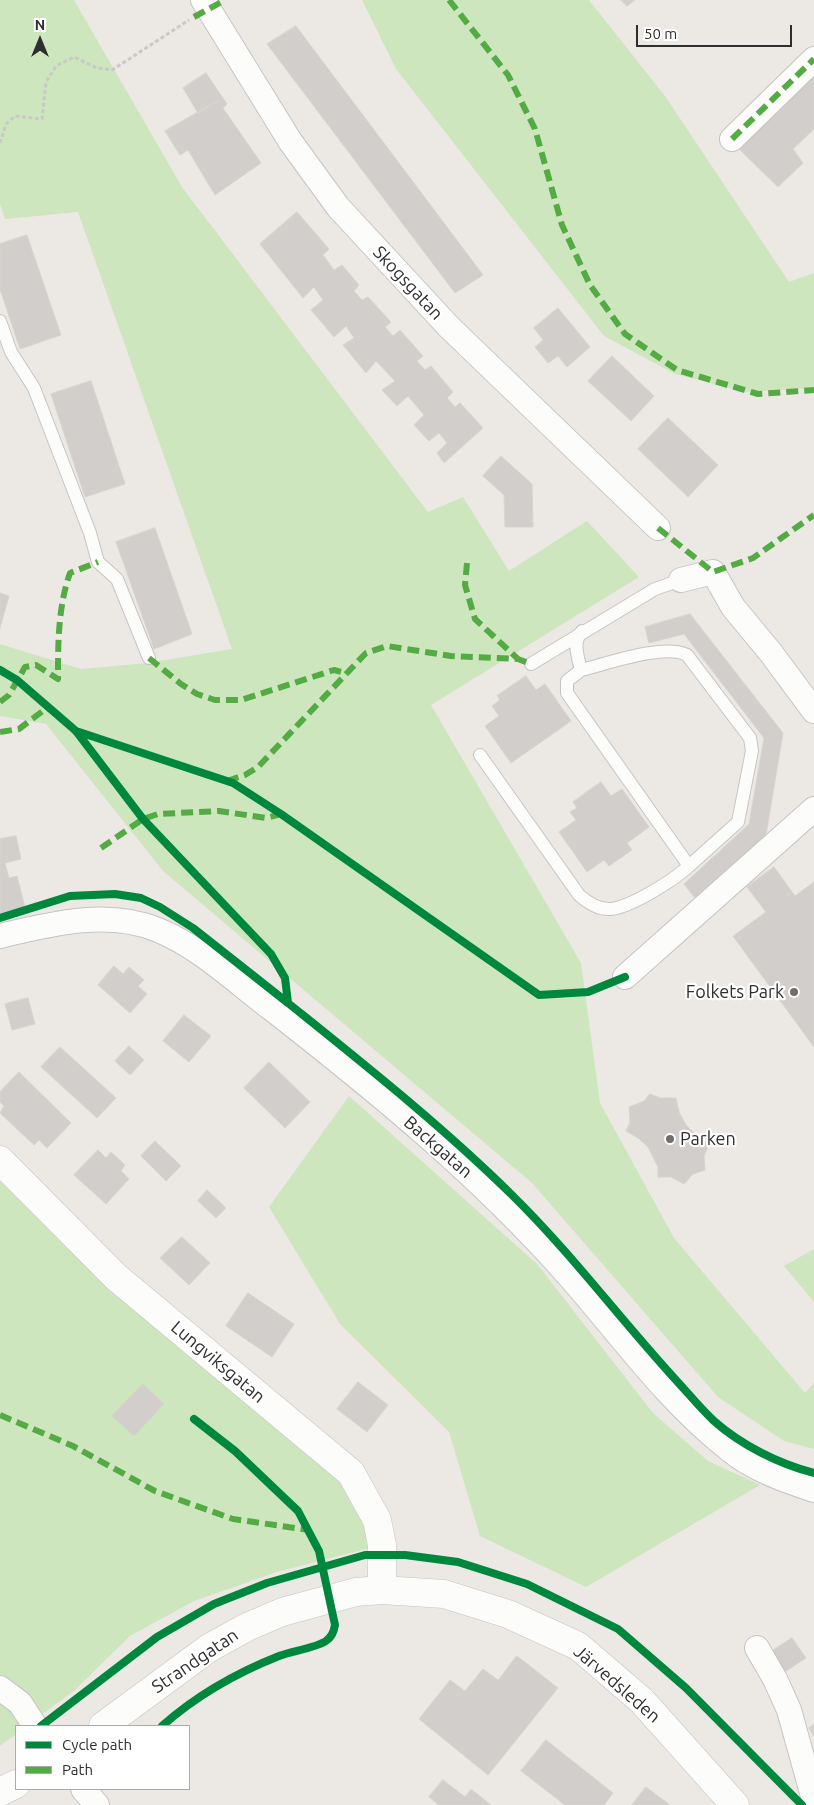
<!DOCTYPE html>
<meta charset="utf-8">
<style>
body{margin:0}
#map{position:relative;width:814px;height:1805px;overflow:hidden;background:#ece8e4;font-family:Ubuntu,sans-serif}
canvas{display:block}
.legend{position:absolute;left:15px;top:1725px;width:175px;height:65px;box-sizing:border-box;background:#fff;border:1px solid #ababab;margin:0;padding:6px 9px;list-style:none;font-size:15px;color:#2e2e2e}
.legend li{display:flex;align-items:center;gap:10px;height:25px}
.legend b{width:25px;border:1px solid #ababab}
.north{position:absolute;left:15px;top:15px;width:50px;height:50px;-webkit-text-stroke:4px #fff;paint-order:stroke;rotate:0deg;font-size:14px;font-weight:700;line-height:20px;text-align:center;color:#2e2e2e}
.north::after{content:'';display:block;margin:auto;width:18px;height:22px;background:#2e2e2e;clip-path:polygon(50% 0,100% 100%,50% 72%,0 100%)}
.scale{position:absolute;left:636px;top:25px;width:156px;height:22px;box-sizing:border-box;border:2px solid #2e2e2e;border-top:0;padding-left:6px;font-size:15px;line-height:18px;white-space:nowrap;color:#2e2e2e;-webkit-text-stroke:4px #fff;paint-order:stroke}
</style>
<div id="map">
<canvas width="814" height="1805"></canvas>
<ul class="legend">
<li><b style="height:6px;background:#00873e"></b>Cycle path</li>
<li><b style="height:6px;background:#54ab44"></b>Path</li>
</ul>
<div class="north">N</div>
<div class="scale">50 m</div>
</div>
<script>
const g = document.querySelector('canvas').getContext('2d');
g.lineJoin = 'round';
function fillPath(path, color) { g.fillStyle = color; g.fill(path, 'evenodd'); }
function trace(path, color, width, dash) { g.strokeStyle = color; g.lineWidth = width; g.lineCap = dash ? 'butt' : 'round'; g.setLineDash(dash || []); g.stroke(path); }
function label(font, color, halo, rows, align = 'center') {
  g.font = font + ' Ubuntu,sans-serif'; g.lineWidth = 4.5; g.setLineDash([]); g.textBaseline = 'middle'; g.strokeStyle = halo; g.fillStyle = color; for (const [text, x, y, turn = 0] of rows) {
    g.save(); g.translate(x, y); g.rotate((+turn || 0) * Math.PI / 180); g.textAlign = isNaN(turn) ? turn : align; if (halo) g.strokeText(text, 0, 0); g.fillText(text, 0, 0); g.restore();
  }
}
const green = new Path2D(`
 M0,0H74L182,187L428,512L463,497L509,571L587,521L639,577L431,705L581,963L600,1103L674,1238L805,1393L814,1383V1449L784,1441L718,1397L532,1183L163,871L46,724L0,716V644L81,669L147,663L232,649L78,212L5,219L0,204Z
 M362,0H589L665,96L789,282L814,273V388L745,392L675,374L604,336L396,69Z
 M349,1096L537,1264L653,1413L708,1461L760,1485L586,1587L480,1536L449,1432L340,1324L269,1207Z
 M0,1177L345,1477L374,1547L277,1572L194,1601L130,1636L75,1690L26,1726H16V1734L0,1746Z
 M814,1249V1302L784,1266Z`);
const building = new Path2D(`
 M621,0H635L627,6Z
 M296,26L483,275L455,293L267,44Z
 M206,73L227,104L223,108L218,101L198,113L183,88Z
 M814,76V129L793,149L803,163L778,187L739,149Z
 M218,101L261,163L215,195L188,150L180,155L165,131Z
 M297,212L329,249L323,255L334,270L342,265L359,285L354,291L362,300L368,297L391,322L385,327L393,336L400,330L423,356L417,361L425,370L431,366L453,392L447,398L455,407L460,403L483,428L444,463L437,453L447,443L439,433L429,441L414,425L424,415L408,396L397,406L382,390L395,381L376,361L366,373L343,345L354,338L346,326L334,337L311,310L323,300L314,287L303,298L260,244Z
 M27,235L61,335L20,349L0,289V244Z
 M558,308L590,347L567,367L558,356L548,363L535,347L543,340L534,328Z
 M612,356L654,396L631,421L588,381Z
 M91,381L125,484L85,497L51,394Z
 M668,418L718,465L688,497L638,449Z
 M501,456L532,484L533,527H505L504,495L483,476Z
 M155,528L192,634L154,649L116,542Z
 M0,593L9,596L0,628Z
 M690,614L783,733L766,835L695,898L684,884L749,824L764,738L684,634L649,643L645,627Z
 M526,676L536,690L545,684L571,721L511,763L485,726L499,716L492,706L500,700L497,696Z
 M601,782L611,796L622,789L649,827L627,843L632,850L609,866L604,860L587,872L559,832L576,820L570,812L577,808L573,802Z
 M16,836L21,859L5,863L9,878L17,876L25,908L0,914V839Z
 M774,867L795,896L814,882V1047L733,936L766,912L747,887Z
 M114,966L123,974L129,967L144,980L138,986L147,994L130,1013L98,985Z
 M28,998L35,1024L12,1030L5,1004Z
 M184,1015L211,1036L189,1062L163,1041Z
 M129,1046L144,1060L130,1075L115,1061Z
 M60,1047L116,1098L97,1118L41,1067Z
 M269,1062L310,1102L285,1128L244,1088Z
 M19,1072L71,1123L47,1148L39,1140L34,1145L0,1113L4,1106L0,1102V1092Z
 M650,1094L660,1098H676L679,1112L686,1125L697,1136L709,1144L704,1156L705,1170L693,1174L684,1184L671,1177H658V1167L648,1147L638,1138L626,1131L630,1122L629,1107L644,1101Z
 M155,1141L181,1166L166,1181L141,1156Z
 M98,1150L106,1158L111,1152L125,1165L121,1171L129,1179L106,1204L74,1175Z
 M207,1190L226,1208L216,1218L198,1201Z
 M182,1237L210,1263L189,1285L160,1258Z
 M248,1293L294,1324L272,1357L226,1326Z
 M358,1382L388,1405L367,1432L337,1409Z
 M143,1384L164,1404L134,1436L112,1416Z
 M792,1638L806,1658L783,1673L769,1653Z
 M517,1656L558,1688L488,1775L419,1719L450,1680L465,1691L483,1669L498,1680Z
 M814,1725V1737L809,1728Z
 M546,1740L613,1793L604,1805H565L521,1771Z
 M443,1780L465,1797L471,1789L491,1805H439L429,1797Z
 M646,1787L670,1805H632Z`);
const path = new Path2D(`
 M0,143L6,124L15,116L42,119L46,82L56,66L74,57L97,68L112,70L189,20
 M321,1567L323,1577
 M162,1726L186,1706L242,1671L291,1651L327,1641L334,1632V1622`);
const service = new Path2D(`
 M0,321L11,352L34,388L90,533L98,562L117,579L149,658
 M531,664L655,589L681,580
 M581,670C606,664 665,643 687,655L750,738L752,751L738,822L689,866
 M480,755L579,895C588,903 599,910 611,909C631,907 674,880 689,866L567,693V681L581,670C578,657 572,643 582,631`);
const minor = new Path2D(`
 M203,0L290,141L338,207L449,327L658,528
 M732,139L814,59
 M681,580L713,572L733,607L771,653L814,711
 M0,936C50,924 108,909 158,930C200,947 236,982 272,1009C377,1091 481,1176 569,1276C621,1335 667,1401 730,1450C754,1470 785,1480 814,1490
 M625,977L814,809
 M757,1648L775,1679L789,1710L814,1800
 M0,1688L20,1703L35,1726
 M83,1789L97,1805`);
const tertiary = new Path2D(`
 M0,1160L116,1277L351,1473L377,1520L382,1545V1590`);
const secondary = new Path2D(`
 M103,1726L209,1648L247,1627L282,1612L356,1592L382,1590L444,1594L508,1614L578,1646L642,1701L735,1805
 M0,1792L16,1784`);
const quiet = new Path2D(`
 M449,0L508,75L535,129L562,225L590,285L625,334L677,370L758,394L814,390
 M194,17L225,0
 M732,139L814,59
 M658,528L713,572L753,558L814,515
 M467,563L465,585L475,619L518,659
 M149,658L181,684L197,694L215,700H241L334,670L345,673
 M0,702L9,695L25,667L36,665L58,679C58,643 58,607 70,573L98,562
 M0,732L19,729L48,707
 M227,781L245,775L258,767L366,653L387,646L451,656L518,659L531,664
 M101,848L143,819L158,814L219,811L266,818L281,814
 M0,1415L73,1446L155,1491L233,1519L309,1530`);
const cycleway = new Path2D(`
 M0,670L17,680L76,731L143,819L271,954L285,978L288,1003C365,1065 442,1126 512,1195C571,1253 620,1319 675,1379C688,1393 700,1408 714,1421C741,1445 779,1464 814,1473
 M76,731L233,783L281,814L539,995L588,992L625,977
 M0,918L70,896L115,894L141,898L160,907L193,928L288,1003
 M41,1726L157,1637L214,1604L267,1583L365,1555H405L458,1562L527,1584L618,1629L686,1688L802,1805
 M162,1726C197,1695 236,1673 279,1656C293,1651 315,1648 326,1641C332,1637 334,1631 335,1625L319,1551L298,1511L235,1451L194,1419`);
const markers = [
 [794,992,5,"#706f6e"],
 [670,1139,5,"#706f6e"]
];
const streetNames = [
 ["Skogsgatan",408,283,47],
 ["Backgatan",438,1147,41],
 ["Lungviksgatan",218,1362,40],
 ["Strandgatan",195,1661,-34],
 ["Järvedsleden",617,1684,41]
];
const poiNames = [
 ["Folkets Park",784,992],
 ["Parken",680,1139,"left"]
];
fillPath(green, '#cee6be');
fillPath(building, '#d1cecb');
trace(building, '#d7d4d0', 1);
trace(service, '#c5c4c5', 14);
trace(minor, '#c5c4c5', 26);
trace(tertiary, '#c5c4c5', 29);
trace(secondary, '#c5c4c5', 29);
trace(path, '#c9c9c8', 3, [4, 2.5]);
trace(service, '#fcfcfb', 12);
trace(minor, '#fcfcfb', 24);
trace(tertiary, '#fcfcfb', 28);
trace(secondary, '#fcfcfb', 28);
trace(quiet, '#54ab44', 6, [12, 6]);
trace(cycleway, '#00873e', 8);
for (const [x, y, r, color] of markers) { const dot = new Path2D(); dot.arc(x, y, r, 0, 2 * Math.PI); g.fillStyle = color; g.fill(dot); trace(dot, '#fff', 2); }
label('18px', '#2e2e2e', '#fff', streetNames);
label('18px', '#2e2e2e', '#fff', poiNames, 'right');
</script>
